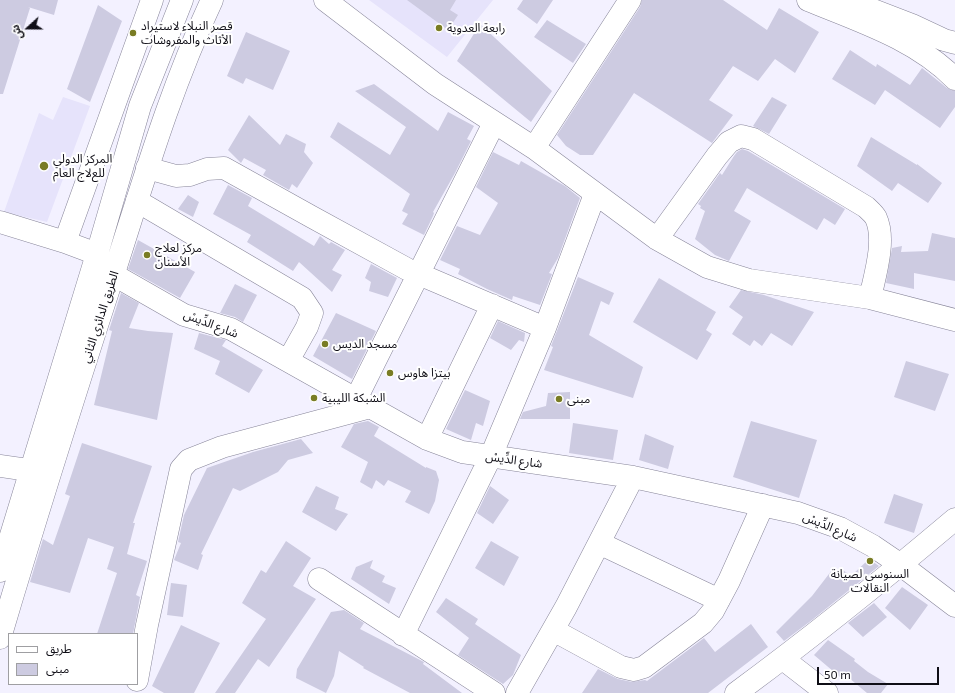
<!DOCTYPE html>
<meta charset="utf-8">
<style>
body{margin:0}
#map{position:relative;width:955px;height:693px;overflow:hidden;background:#f3f1ff;font-family:"Exo 2","Noto Sans Arabic",sans-serif}
canvas{display:block}
.legend{position:absolute;left:8px;top:633px;width:130px;height:52px;box-sizing:border-box;background:#fff;border:1px solid #9f9fa2;margin:0;padding:5px 7px;list-style:none;font-size:12px;color:#0f0e16}
.legend li{display:flex;align-items:center;gap:8px;height:20px}
.legend b{width:20px;border:1px solid #9f9fa2}
.north{position:absolute;left:8px;top:8px;width:40px;height:40px;-webkit-text-stroke:3px #fff;paint-order:stroke;rotate:249deg;font-size:11px;font-weight:700;line-height:16px;text-align:center;color:#0f0e16}
.north::after{content:'';display:block;margin:auto;width:14px;height:18px;background:#0f0e16;clip-path:polygon(50% 0,100% 100%,50% 72%,0 100%)}
.scale{position:absolute;left:817px;top:667px;width:122px;height:18px;box-sizing:border-box;border:2px solid #0f0e16;border-top:0;padding-left:5px;font-size:12px;line-height:14px;white-space:nowrap;color:#0f0e16;-webkit-text-stroke:3px #fff;paint-order:stroke}
</style>
<div id="map">
<canvas width="955" height="693"></canvas>
<ul class="legend">
<li><b style="height:5px;background:#fff"></b>طريق</li>
<li><b style="height:11px;background:#cdcbe1"></b>مبنى</li>
</ul>
<div class="north">ش</div>
<div class="scale">50 m</div>
</div>
<script>
const g = document.querySelector('canvas').getContext('2d');
g.lineJoin = 'round';
function fillPath(path, color) { g.fillStyle = color; g.fill(path, 'evenodd'); }
function trace(path, color, width, dash) { g.strokeStyle = color; g.lineWidth = width; g.lineCap = dash ? 'butt' : 'round'; g.setLineDash(dash || []); g.stroke(path); }
function label(font, color, halo, rows, align = 'center') {
  g.font = font + ' "Exo 2","Noto Sans Arabic",sans-serif'; g.lineWidth = 4; g.setLineDash([]); g.textBaseline = 'middle'; g.strokeStyle = halo; g.fillStyle = color; for (const [text, x, y, turn = 0] of rows) {
    g.save(); g.translate(x, y); g.rotate((+turn || 0) * Math.PI / 180); g.textAlign = isNaN(turn) ? turn : align; if (halo) g.strokeText(text, 0, 0); g.fillText(text, 0, 0); g.restore();
  }
}
const built = new Path2D(`
 M369,0H493L447,57Z
 M63,97L90,106L47,222L4,212L39,113L53,120Z`);
const building = new Path2D(`
 M0,0H58L54,15L28,7L30,8L3,94H0Z
 M407,0H456L450,10L458,15L448,30Z
 M523,0H553L537,24L517,9Z
 M642,0H723L767,30L779,8L819,32L795,73L775,59L758,81L733,66L709,100L733,115L712,143L634,93L593,155H580L566,146L557,135L640,7Z
 M98,5L122,21L90,102L67,89Z
 M547,20L586,44L573,63L534,37Z
 M480,24L552,91L531,122L457,61Z
 M246,32L290,51L273,90L246,78L243,84L227,76Z
 M850,50L876,67L877,64L910,85L922,68L947,88L955,91V107L940,128L885,90L875,105L832,79Z
 M374,84L438,131L448,112L474,126L467,139L471,141L455,173L433,212L434,213L433,216L424,235L402,224L408,214L402,211L410,194L330,137L338,122L390,155L406,127L355,91Z
 M772,97L787,105L769,134L753,126Z
 M249,115L280,145L286,134L306,144L304,152L313,163L297,188L292,184L289,190L263,175L266,170L244,158L241,163L228,150Z
 M871,137L917,165V164L942,183L928,203L898,183L892,191L857,166Z
 M742,149L748,151L845,209L835,225L824,218L817,230L747,188L734,211L751,221L729,261L715,255L695,239L705,211L700,208L701,206L698,204L720,173L722,175L734,156L737,152Z
 M493,152L519,165L521,161L565,186L580,198L558,258L549,273L552,274L540,305L513,296L512,300L487,289L458,274L460,269L440,260L457,226L480,235L498,203L476,187Z
 M228,185L252,198L248,206L314,246L320,236L329,244L331,242L345,250L332,270L342,275L332,292L299,262L293,271L247,242L251,235L213,214Z
 M188,195L199,202L193,217L178,209Z
 M932,233L955,238V281L914,273V289L886,283L892,248L902,246L901,252L928,251Z
 M138,240L195,272L180,298L128,269Z
 M371,264L397,278L388,297L369,291L371,282L365,278Z
 M578,277L614,293L609,305L601,301L589,335L643,367L633,398L544,370L553,347L551,346Z
 M659,278L716,312L706,330L712,334L697,360L633,322Z
 M235,284L257,295L243,322L235,317L220,313Z
 M741,290L764,295L814,312L792,346L771,333L762,346L754,340L750,346L732,334L743,317L729,307Z
 M121,293L139,303L129,328L148,331L173,333L157,420L94,405L112,331L109,330Z
 M336,313L376,331L352,379L313,356Z
 M498,321L525,333L524,342L519,340L511,350L490,338Z
 M199,333L226,340L222,346L263,370L249,393L215,374L220,361L194,349Z
 M906,361L949,374L935,411L894,397Z
 M465,390L490,401L483,426L476,423L471,440L446,429Z
 M570,392V419H520L523,412L546,406L548,393Z
 M368,421L379,427L374,436L426,468V467L436,471L439,480L435,501L429,514L405,502L411,491L388,480L384,486L376,480L372,489L360,482L368,462L341,447L354,424Z
 M751,421L817,440L799,498L733,477Z
 M573,423L618,430L613,460L569,453Z
 M645,434L674,446L668,469L639,460Z
 M301,439L313,453L288,460L278,472L240,491L233,488L201,554L203,555L198,570L174,560L181,543L178,542L184,515L207,468L253,452Z
 M82,443L152,466L133,523H135L127,554L147,561L136,595L140,597L133,634H97L117,573L107,569L114,547L88,538L70,593L30,582L43,539L53,545L70,496L65,494Z
 M316,486L339,497L335,509L348,514L336,531L302,512Z
 M490,486L509,500L493,524L477,513Z
 M894,494L923,504L914,533L884,523Z
 M286,541L311,558L293,586L316,599L269,667L258,659L235,693H215L266,619L242,603L261,570L266,573Z
 M491,541L519,557L504,586L475,568Z
 M869,559L879,566L812,620L784,641L776,632L812,596L832,570L839,575L843,570L851,576Z
 M373,560L370,568L385,576L382,582L396,588L389,604L351,579L356,567Z
 M171,583L187,585L183,617L167,615Z
 M902,587L928,605L910,630L885,608Z
 M446,598L478,619L475,624L521,655L513,675L503,684L458,655L469,638L436,612Z
 M874,603L887,617L863,637L848,623Z
 M344,610L364,623L360,629L422,661L424,662L423,664L462,693H410L363,668L364,667L339,651L334,676L326,693L296,678L297,669L331,612Z
 M751,624L768,647L708,693H582L598,669L618,679L632,682L645,680L647,681L704,638L715,652Z
 M181,625L220,643L194,693H164L152,686Z
 M828,640L855,659L854,661L868,672L888,684L881,693H867L843,673L840,677L814,655Z`);
const minor = new Path2D(`
 M325,0L435,84L534,148L657,239L707,267L749,280L870,298L955,320
 M534,148L630,0
 M147,168L176,176L190,175L207,169L224,168L312,217L407,269L545,328
 M137,201L302,298L312,313L307,327L288,361
 M0,222L65,242L97,254L114,275L184,315L231,329L427,439L462,452L633,477L798,513L840,528L873,546L901,565L955,606
 M657,239L717,156L729,142L741,136L753,139L866,207C869,210 874,214 876,218C886,240 875,275 870,298
 M65,242L152,0
 M356,399L494,123
 M427,439L492,305
 M0,466L49,473
 M599,543L719,600
 M319,579L494,693
 M553,630L621,667L634,670L644,667L703,623L713,611L729,581L763,505
 M403,635L491,456L545,328L595,194
 M783,659L827,693
 M137,680L147,625L181,469L189,460L222,447L371,407
 M517,693L566,607L633,477
 M736,693C811,638 884,579 955,519`);
const major = new Path2D(`
 M808,0C859,21 916,39 955,79
 M847,0L912,25L944,40L955,43
 M0,571L97,254L140,106L182,0
 M0,638C36,516 74,396 113,276C143,183 170,89 212,0`);
const markers = [
 [439,28,4,"#797c24"],
 [133,33,4,"#797c24"],
 [44,166,5,"#797c24"],
 [147,255,4,"#797c24"],
 [325,344,4,"#797c24"],
 [390,373,4,"#797c24"],
 [314,398,4,"#797c24"],
 [559,399,4,"#797c24"],
 [870,561,4,"#797c24"]
];
const poiNames = [
 ["قصر النبلاء ﻻستيراد",141,26],
 ["اﻷثاث والمفروشات",141,40],
 ["رابعة العدوية",447,28],
 ["المركز الدولي",53,159],
 ["للعﻻج العام",53,173],
 ["مركز لعلاج",155,248],
 ["الأسنان",155,262],
 ["مسجد الديس",333,344],
 ["بيتزا هاوس",398,373],
 ["الشبكة الليبية",322,398],
 ["مبنى",567,399],
 ["السنوسي لصيانة",870,574,"center"],
 ["النقالات",870,588,"center"]
];
const streetNames = [
 ["الطريق الدائري الثاني",100,317,-72],
 ["شارع الدِّيسْ",211,324,21],
 ["شارع الدِّيسْ",514,460,8],
 ["شارع الدِّيسْ",830,527,23]
];
fillPath(built, '#e6e3fb');
fillPath(building, '#cdcbe1');
trace(minor, '#878599', 23);
trace(major, '#878599', 23);
trace(minor, '#fff', 22);
trace(major, '#fff', 22);
for (const [x, y, r, color] of markers) { const dot = new Path2D(); dot.arc(x, y, r, 0, 2 * Math.PI); g.fillStyle = color; g.fill(dot); trace(dot, '#fff', 1.5); }
label('12px', '#0f0e16', '#fff', poiNames, 'left');
label('12px', '#0f0e16', '#fff', streetNames);
</script>
